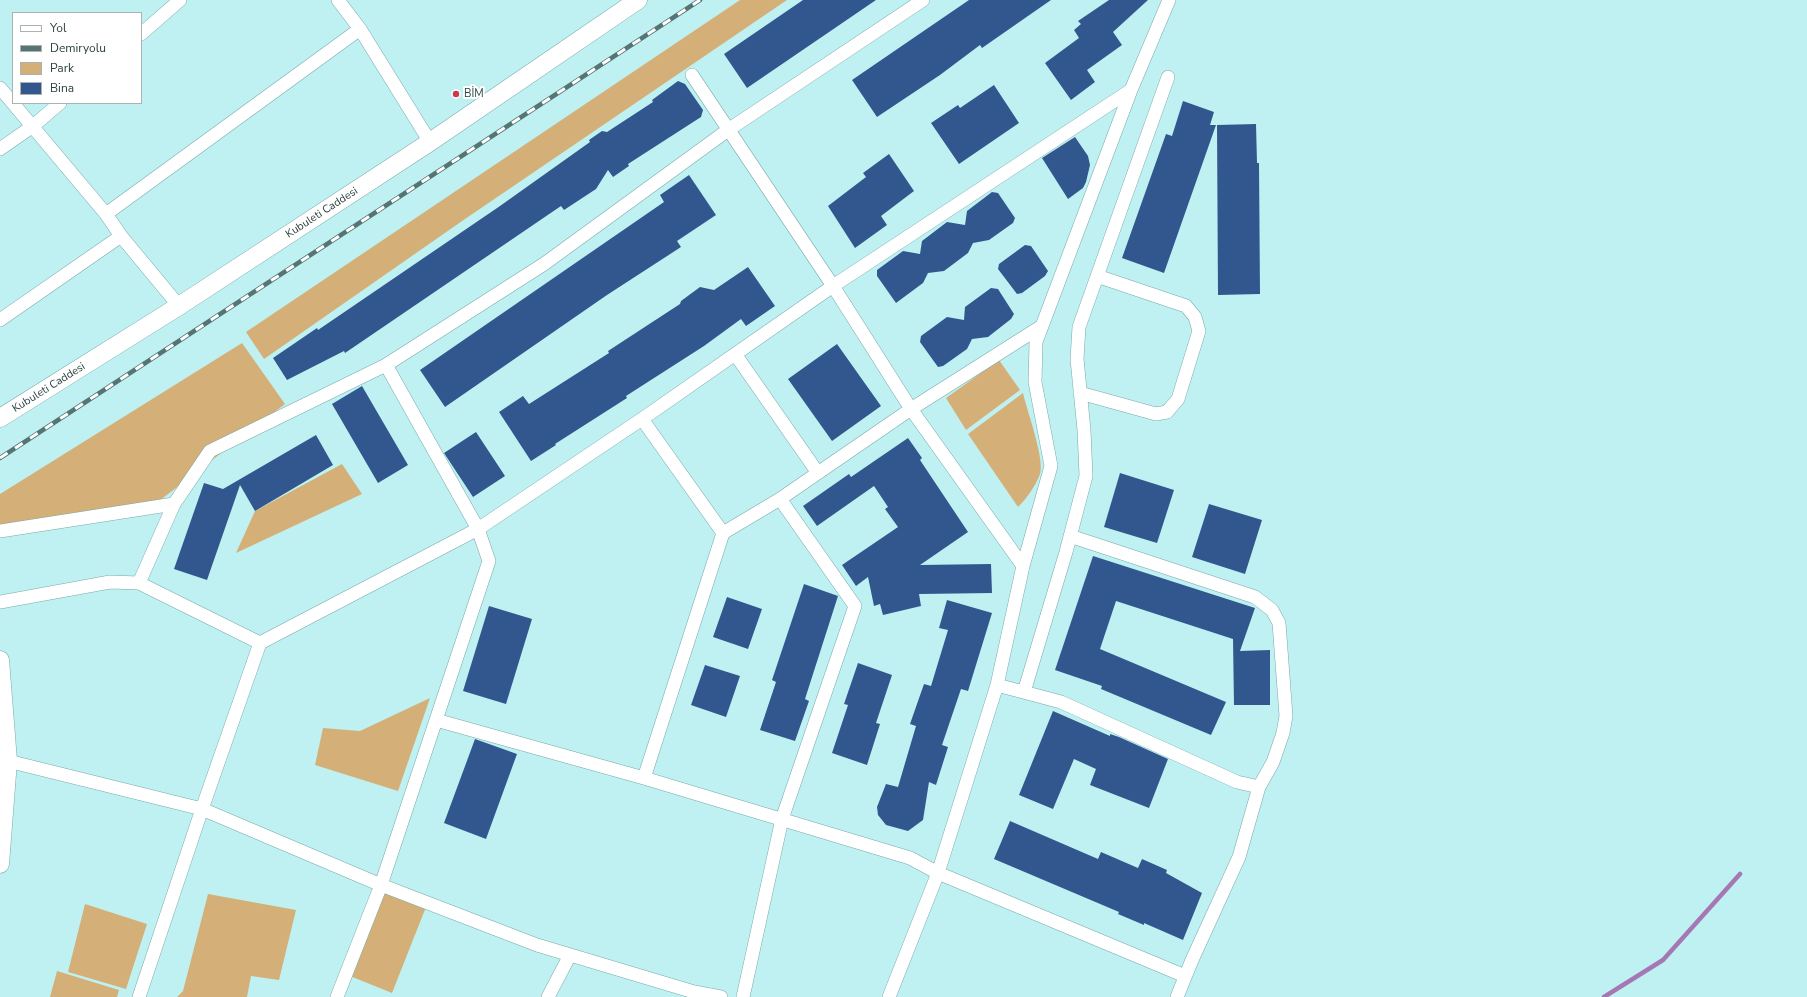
<!DOCTYPE html>
<meta charset="utf-8">
<style>
body{margin:0}
#map{position:relative;width:1807px;height:997px;overflow:hidden;background:#bff1f2;font-family:"Nunito Sans",sans-serif}
canvas{display:block}
.legend{position:absolute;left:12px;top:12px;width:130px;height:92px;box-sizing:border-box;background:#fff;border:1px solid #aab2b2;margin:0;padding:5px 7px;list-style:none;font-size:12px;color:#2b3f3f}
.legend li{display:flex;align-items:center;gap:8px;height:20px}
.legend b{width:20px;border:1px solid #aab2b2}
</style>
<div id="map">
<canvas width="1807" height="997"></canvas>
<ul class="legend">
<li><b style="height:5px;background:#fff"></b>Yol</li>
<li><b style="height:5px;background:#577474"></b>Demiryolu</li>
<li><b style="height:11px;background:#d4b078"></b>Park</li>
<li><b style="height:11px;background:#32578e"></b>Bina</li>
</ul>
</div>
<script>
const g = document.querySelector('canvas').getContext('2d');
g.lineJoin = 'round';
function fillPath(path, color) { g.fillStyle = color; g.fill(path, 'evenodd'); }
function trace(path, color, width, dash) { g.strokeStyle = color; g.lineWidth = width; g.lineCap = dash ? 'butt' : 'round'; g.setLineDash(dash || []); g.stroke(path); }
function label(font, color, halo, rows, align = 'center') {
  g.font = font + ' "Nunito Sans",sans-serif'; g.lineWidth = 4; g.setLineDash([]); g.textBaseline = 'middle'; g.strokeStyle = halo; g.fillStyle = color; for (const [text, x, y, turn = 0] of rows) {
    g.save(); g.translate(x, y); g.rotate((+turn || 0) * Math.PI / 180); g.textAlign = isNaN(turn) ? turn : align; if (halo) g.strokeText(text, 0, 0); g.fillText(text, 0, 0); g.restore();
  }
}
const green = new Path2D(`
 M740,0H787L465,219L264,359L246,332Z
 M242,343L285,404L159,501L0,528V494Z
 M999,360L1020,390L966,430L946,398Z
 M1023,393C1027,411 1045,459 1040,474C1035,487 1027,498 1018,507L968,434Z
 M342,464L362,494L236,553L255,511Z
 M430,698L398,791L315,765L323,728L360,731Z
 M382,890L426,907L392,993L350,976Z
 M208,894L296,910L279,980L251,976L247,997H177L183,991Z
 M85,904L147,924L126,989L68,972Z
 M57,971L119,990L117,997H50Z`);
const stream = new Path2D(`
 M1604,997L1663,960L1740,874`);
const building = new Path2D(`
 M803,0H876L747,88L724,54Z
 M969,0H1051L982,48L980,45L940,75L877,117L852,80Z
 M1109,0H1148L1113,32L1122,45L1087,70L1095,82L1071,100L1045,63L1079,38L1074,30L1081,24L1078,21Z
 M678,81L685,84L703,110L701,117L628,164L629,166L613,177L608,170L596,189L564,210L561,206L345,353L344,351L287,380L273,358L317,328L318,330L500,206L590,142L589,140L602,131L607,132L653,102L652,100Z
 M994,85L1019,123L959,164L931,123L958,105L960,108Z
 M1183,101L1214,112L1210,125H1216L1164,273L1122,258L1166,134L1172,136Z
 M1256,124L1257,163H1259L1260,294L1218,295L1217,125Z
 M1075,137L1088,156L1090,165L1086,182L1083,188L1068,199L1042,158Z
 M889,154L914,191L881,216L887,225L855,248L828,206L866,177L863,173Z
 M689,175L716,215L677,241L681,247L607,295L445,407L420,370L664,202L660,195Z
 M992,192L998,193L1015,218L1013,223L989,240L973,243L968,253L944,271L928,273L923,283L896,303L877,276V270L903,251L920,254L922,241L947,222L965,225L967,211Z
 M1025,245L1031,246L1048,271L1045,276L1022,293L1017,294L998,269L999,264Z
 M748,267L775,306L746,326L741,319L704,346L626,396L627,398L555,444L556,445L531,461L499,412L523,396L529,404L609,353L608,351L680,304L681,301L700,287L714,290Z
 M991,288L998,289L1014,314L1011,319L988,337L972,339L967,349L943,366L938,367L920,342L921,336L947,317L964,320L965,307Z
 M837,344L881,406L832,441L788,379Z
 M362,386L408,465L378,483L332,404Z
 M476,432L505,476L473,497L444,453Z
 M316,435L333,465L255,511L240,485L207,580L174,569L204,483L223,489Z
 M908,438L922,458L920,460L968,532L920,565L991,564L992,593L919,594L921,606L883,615L880,604L874,606L868,577L856,586L842,565L898,527L885,509L888,507L874,486L817,526L803,506L849,474L851,477Z
 M1120,473L1174,490L1157,543L1104,527Z
 M1209,504L1262,520L1245,574L1192,557Z
 M1093,556L1255,608L1240,651L1270,650V705H1234L1233,639L1116,601L1100,649L1226,702L1211,735L1101,689L1102,686L1055,670Z
 M804,584L838,596L805,699L809,701L795,741L760,730L776,682L772,680Z
 M727,597L762,609L748,649L713,637Z
 M947,600L992,613L968,691L961,689L942,745L948,747L936,785L929,782L923,820L908,831L886,825L878,815L877,807L886,784L898,787L916,726L910,724L924,684L931,686L948,630L939,628Z
 M489,606L532,619L506,704L463,691Z
 M858,663L892,675L876,723L880,724L867,765L832,753L848,705L844,704Z
 M705,665L740,676L726,717L691,705Z
 M1053,711L1110,736V734L1119,737L1168,759L1149,808L1090,785L1096,769L1074,759L1053,809L1019,795Z
 M475,739L517,754L486,839L444,823Z
 M1010,821L1098,859L1101,852L1138,868L1142,859L1167,870L1166,873L1202,893L1183,940L1144,923V925L1118,914L1119,912L994,859Z`);
const street = new Path2D(`
 M338,0L360,29L430,142
 M141,34L180,0
 M692,75L833,286L911,409L1023,566
 M0,88L106,214L121,236L179,306
 M0,149L33,126L60,103
 M106,214L360,29
 M0,320L121,236
 M735,354L818,473
 M1080,393L1156,414L1167,412L1178,399L1199,331L1195,317L1186,306L1097,276
 M642,419L723,533L644,778
 M0,531L174,504
 M723,533L780,499L911,409L1042,326
 M1070,536L1255,597L1272,610L1279,623L1286,716L1283,733L1273,762L1259,787L1239,857L1192,960L1177,997
 M139,583L174,504L210,451L386,365
 M0,602L110,582L139,583L260,643L202,809L139,997
 M260,643L478,529L642,419L833,286L1131,90L1169,0
 M997,685L1061,702L1237,782L1259,787
 M1024,692L1066,552L1086,476L1084,430L1077,359L1079,327L1168,77
 M436,720L644,778L910,858L938,873L1185,976
 M0,759L202,809L381,885L537,945L694,992L721,997
 M337,997L381,885L489,561L478,529L386,365L544,264L728,130L923,0
 M548,997L570,955
 M743,997L782,819L855,606L780,499
 M889,997L938,873L997,685L1023,566L1051,466L1035,382L1036,342L1131,90`);
const secondary = new Path2D(`
 M0,418L179,306L430,142L638,0
 M0,660L8,761L0,864`);
const rail = new Path2D(`
 M0,458L700,0`);
const markers = [
 [456,94,4,"#ca394c"]
];
const poiNames = [
 ["BİM",464,94]
];
const streetNames = [
 ["Kubuleti Caddesi",322,213,-33],
 ["Kubuleti Caddesi",49,388,-32]
];
fillPath(green, '#d4b078');
trace(stream, '#a578b3', 4.5);
fillPath(building, '#32578e');
trace(street, '#79a9aa', 14);
trace(secondary, '#79a9aa', 19);
trace(street, '#fff', 13);
trace(secondary, '#fff', 18);
trace(rail, '#577474', 4.5);
trace(rail, '#fff', 3, [9]);
for (const [x, y, r, color] of markers) { const dot = new Path2D(); dot.arc(x, y, r, 0, 2 * Math.PI); g.fillStyle = color; g.fill(dot); trace(dot, '#fff', 1.5); }
label('11px', '#2b3f3f', '#fff', poiNames, 'left');
label('11px', '#2b3f3f', '#fff', streetNames);
</script>
